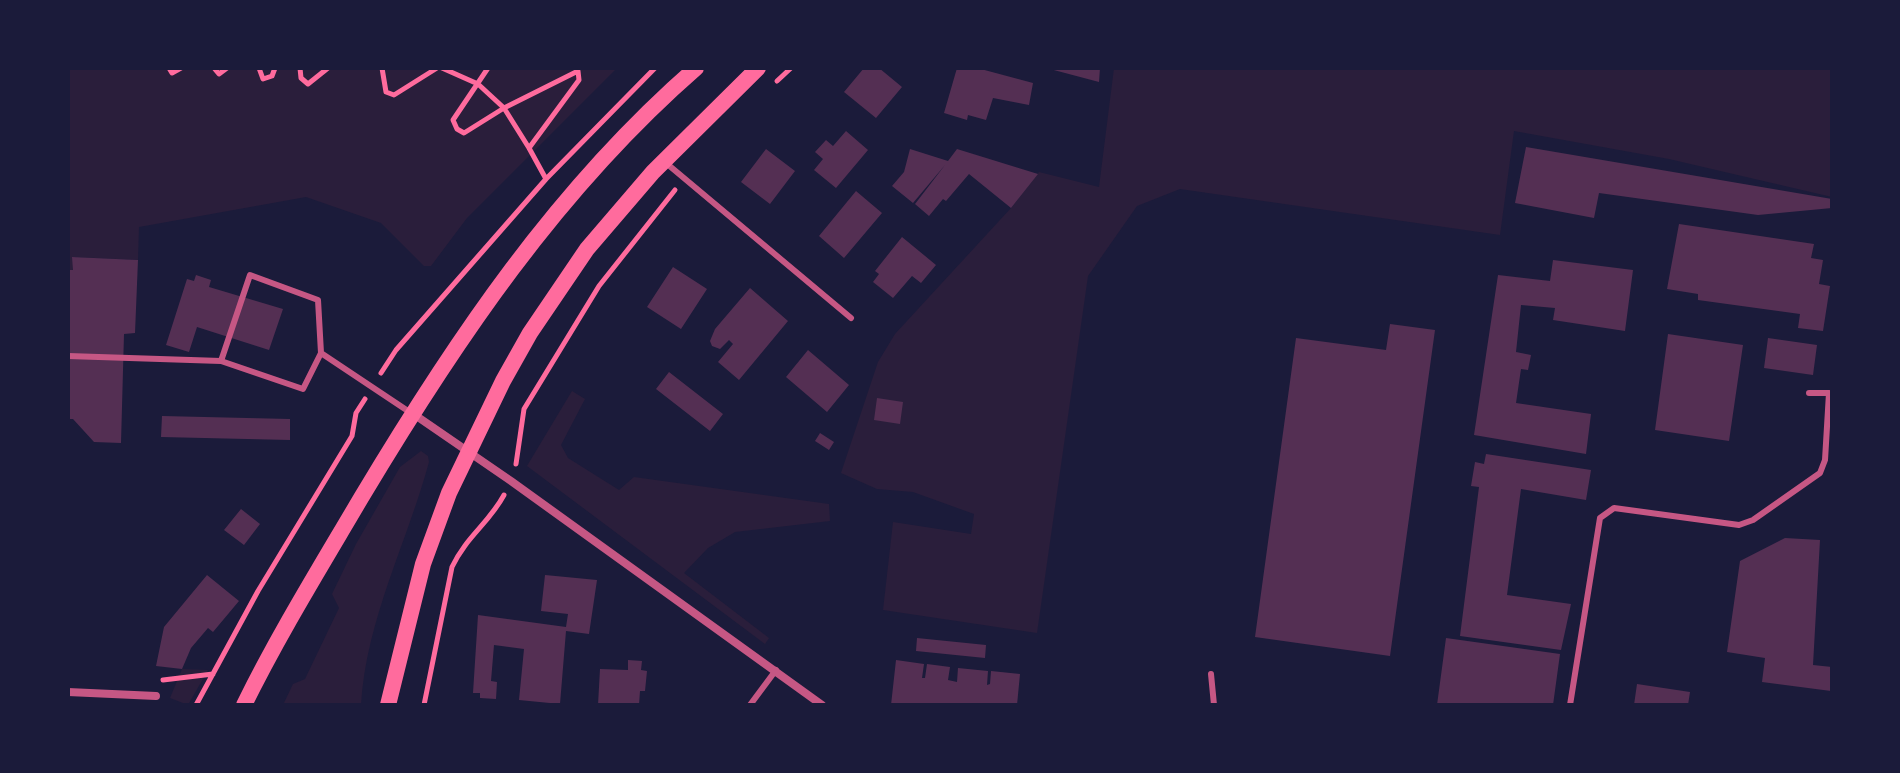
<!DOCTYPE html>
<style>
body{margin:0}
#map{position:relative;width:1900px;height:773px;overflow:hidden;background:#1b1b3a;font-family:Roboto,sans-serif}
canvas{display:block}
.frame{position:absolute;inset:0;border:70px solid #1b1b3a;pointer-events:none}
</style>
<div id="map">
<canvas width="1900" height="773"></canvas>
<div class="frame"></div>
</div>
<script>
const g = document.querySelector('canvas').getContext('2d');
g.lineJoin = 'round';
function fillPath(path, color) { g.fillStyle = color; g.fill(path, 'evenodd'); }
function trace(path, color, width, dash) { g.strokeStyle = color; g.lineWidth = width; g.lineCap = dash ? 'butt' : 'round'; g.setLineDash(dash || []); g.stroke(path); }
const green = new Path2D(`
 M68,68H617L467,218L431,266H424L381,223L306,197L139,227L138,260L73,257V270H68Z
 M1114,68H1832V197L1669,159L1514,131L1500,235L1180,189L1137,206L1088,276L1037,633L883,610L893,522L971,534L974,514L913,492L877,489L841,473L878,362L895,334L1011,208L1039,172L1099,187Z
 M572,391L585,399L561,445L568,458L619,490L634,477L829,504L830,521L735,532L708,548L684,573L769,638L765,644L527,466Z
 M421,451L428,456L429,462C407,543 366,620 361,705H283L293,684L305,679L339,608L332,594L356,544L400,467Z
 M182,669L208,670L188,705L170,698Z`);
const building = new Path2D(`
 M864,68H879L902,87L876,118L844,92Z
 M957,68H977L1033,83L1029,105L993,98L986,120L968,115L967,120L944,113Z
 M1050,68H1100L1099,82L1050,69Z
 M846,131L868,150L836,188L814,170L823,159L815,152L826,140L833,146Z
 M1526,147L1832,199V208L1758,215L1599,193L1594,218L1515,203Z
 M766,149L795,171L770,204L741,182Z
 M910,149L948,161L957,149L1038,174L1011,208L969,174L946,201L943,199L929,216L915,204L945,165L913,203L892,186L904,172Z
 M856,191L882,213L844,258L819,236Z
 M1679,224L1814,244L1811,258L1823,260L1819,284L1830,286L1823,331L1798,328L1800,314L1698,300V294L1667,289Z
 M902,237L936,265L921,283L912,276L893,298L873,282L879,274L875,271Z
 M72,257L138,260L135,333L124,334L121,443L94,442L73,419H68V270H73Z
 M1553,260L1633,270L1625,331L1553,320L1555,308L1521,305L1516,352L1531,355L1528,370L1521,369L1516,403L1591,414L1586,454L1474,435L1498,275L1550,281Z
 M673,267L707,289L681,329L647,307Z
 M196,275L211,280L209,287L283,309L269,350L197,327L189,352L166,345L187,279L194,281Z
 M750,288L788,321L739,380L718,362L733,344L729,340L720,349L712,346L710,341L715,329Z
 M1390,324L1435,330L1390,656L1255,637L1296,338L1386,350Z
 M1668,334L1743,345L1729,441L1655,430Z
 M1768,338L1817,345L1813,375L1764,368Z
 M808,350L849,385L827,412L786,377Z
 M669,372L723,414L710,431L656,389Z
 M877,398L903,402L900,424L874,420Z
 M162,416L290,419V440L161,437Z
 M820,433L834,442L829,450L815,441Z
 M1486,454L1591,470L1586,500L1521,489L1507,595L1571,604L1561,650L1460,636L1479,487L1471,486L1475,462L1484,464Z
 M241,509L260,524L244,545L224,530Z
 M1785,538L1820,540L1813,665L1832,667L1831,691L1762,682L1765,658L1727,652L1740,561Z
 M207,575L239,601L213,632L208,628L191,648L182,669L156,666L164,627Z
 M545,575L597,580L589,634L566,631L560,704L519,700L524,649L494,645L491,681L497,682L496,699L480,698V693H473L478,615L566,627L568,614L541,611Z
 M917,638L986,645L985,658L916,651Z
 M1446,638L1560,654L1553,705H1437Z
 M628,660L642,661L641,670L647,671L645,691H640L639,705H598L600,669L628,670Z
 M896,660L924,664L922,678H925L927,664L950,667L948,680L957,682L958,668L988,671L987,685L990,684L991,671L1020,674L1017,705H891Z
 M1637,684L1690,692L1688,705H1634Z`);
const path = new Path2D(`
 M169,68L172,73L181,68
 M214,68L219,74L227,68
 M259,68L263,79L272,76L275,68
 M300,68L301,78L308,84L328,68
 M382,68L386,92L394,95L437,68
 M442,68L478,84L504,108L529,148
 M488,68L453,120L457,129L464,133L504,108L578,71L579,80L529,148L546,179
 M777,81L791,68
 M381,373L396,350L546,179L655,68
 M516,464L524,409L599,286L675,190
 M163,680L213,674
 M196,705L258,591L352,436L356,413L365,399
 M424,705L452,567C466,537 489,523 504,495`);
const service = new Path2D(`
 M666,163L851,318
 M250,275L318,300L321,353L303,389L221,361Z
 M321,353L411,413
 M68,356L221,361
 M1211,674L1214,705
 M750,705L776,670
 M1570,705L1600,518L1614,508L1739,525L1753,520L1820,473L1825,460L1829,393H1809`);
const minor = new Path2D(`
 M412,413L511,481L822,705
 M68,692L156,696`);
const secondary = new Path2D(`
 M244,705C279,634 321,566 361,498C455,341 557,189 696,68
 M388,705L423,564L449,493L503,381L530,333L587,249L653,172L758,68`);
fillPath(green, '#2a1e3b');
fillPath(building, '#542f53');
trace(path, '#ff6b9d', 5);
trace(service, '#c65784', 6);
trace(minor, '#c65784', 8);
trace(secondary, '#ff6b9d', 16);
</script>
